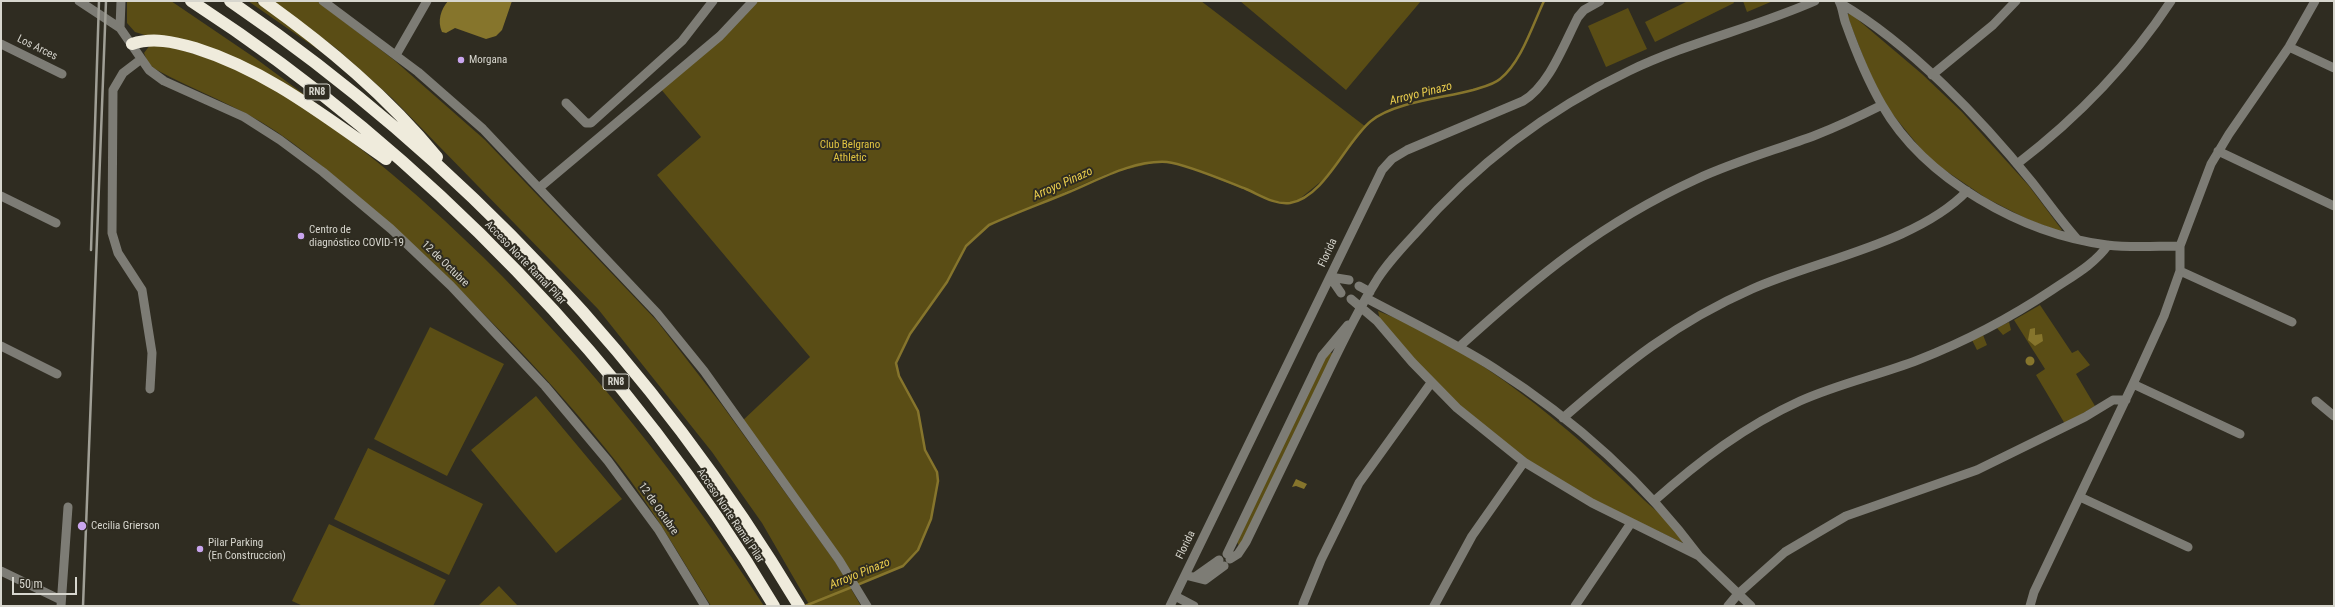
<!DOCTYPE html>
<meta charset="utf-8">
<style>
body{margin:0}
#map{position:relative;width:2335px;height:607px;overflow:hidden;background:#2f2c21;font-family:"Roboto Condensed",sans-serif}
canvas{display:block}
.frame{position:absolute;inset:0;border:2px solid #d7d6ce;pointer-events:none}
.scale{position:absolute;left:12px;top:577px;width:65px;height:18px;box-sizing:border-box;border:2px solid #d7d6ce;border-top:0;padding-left:5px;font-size:12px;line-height:14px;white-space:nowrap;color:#d7d6ce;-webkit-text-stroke:3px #2f2c21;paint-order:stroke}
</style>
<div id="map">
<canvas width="2335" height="607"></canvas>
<div class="frame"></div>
<div class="scale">50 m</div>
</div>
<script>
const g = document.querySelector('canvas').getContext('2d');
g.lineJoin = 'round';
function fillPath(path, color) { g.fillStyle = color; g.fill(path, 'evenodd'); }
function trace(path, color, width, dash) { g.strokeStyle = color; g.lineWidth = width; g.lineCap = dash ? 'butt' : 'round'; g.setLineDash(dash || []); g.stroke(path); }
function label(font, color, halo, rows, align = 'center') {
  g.font = font + ' "Roboto Condensed",sans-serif'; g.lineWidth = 4; g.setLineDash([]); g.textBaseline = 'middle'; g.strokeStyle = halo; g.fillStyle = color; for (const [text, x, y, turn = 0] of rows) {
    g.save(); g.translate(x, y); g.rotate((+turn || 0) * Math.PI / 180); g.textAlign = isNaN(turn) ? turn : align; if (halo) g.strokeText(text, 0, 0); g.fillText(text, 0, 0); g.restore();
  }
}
const green = new Path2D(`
 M127,1H171L255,58L325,110L264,72L135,32L127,23Z
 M248,1H255L308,40L326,55Z
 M273,1H317L394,60L485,140L657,321L722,405L836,563L861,606H810L762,523L712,452L598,309L393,99L337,49Z
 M753,1H1201L1366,127L1324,179L1297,201L1289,203L1271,200L1193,169L1168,162L1153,163L1107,174L989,225L966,246L947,282L910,334L896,363L899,376L918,411L925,450L937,472L938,481L931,519L918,550L903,566L854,585L740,423L810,357L657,175L701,137L660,88Z
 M1240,1H1421L1346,90Z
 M1688,1H1733L1734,3L1655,42L1645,22Z
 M1743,1H1773L1747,12Z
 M1628,8L1647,49L1606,67L1588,26Z
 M1850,13L1922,74L1962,112L2029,186L2062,230L2059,231L2029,220L1986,198L1930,160L1885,105L1868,69L1847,15Z
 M158,44C193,53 229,63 261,81C344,129 415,191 483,257C589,362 683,480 764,606H711C681,558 653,509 618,464C553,381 477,304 398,233C359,198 321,162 277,132C239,106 195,91 155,69L148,63L144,53L150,45Z
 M2040,305L2072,353L2078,350L2090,365L2076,374L2095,406L2065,424L2036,375L2045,369L2014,320Z
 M1378,311C1477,349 1569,427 1644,500C1655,510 1679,529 1683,543L1588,498L1523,458L1449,396L1417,363L1380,320Z
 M2009,322L2011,330L2003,335L1997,328Z
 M430,327L504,364L447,476L374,439Z
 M1983,335L1987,345L1977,350L1972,340Z
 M1330,352L1333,354L1243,545L1239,546L1237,542L1321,364Z
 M536,396L622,499L556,553L471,450Z
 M368,448L483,504L449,575L334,519Z
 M329,524L446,580L433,606H303L292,601Z
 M499,586L518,606H478Z`);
const water = new Path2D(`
 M448,1H512L502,30L496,36L486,39L455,28L446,33L442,32C437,21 441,9 448,1Z
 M2035,328V335L2042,334L2043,341L2035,346L2028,340L2030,329Z
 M2025.5 361a4.5 4.5 0 1 1 9 0a4.5 4.5 0 1 1-9 0Z
 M1296,479L1307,484L1304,489L1296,486L1292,487Z`);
const stream = new Path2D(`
 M857,585L903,566L918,550L931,519L938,481L937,472L925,450L918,411L899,376L896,363L910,334L947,282L966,246L989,225C1015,213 1043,203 1069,192C1100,179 1133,160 1167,162C1186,164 1228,182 1246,189C1260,195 1275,205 1290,203C1325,197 1346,141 1371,121C1394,102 1444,98 1473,90C1482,87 1493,85 1500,79C1521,63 1533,24 1544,1
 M805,606L852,587`);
const minor = new Path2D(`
 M79,1L120,28L149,70L164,81L244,117L280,140L323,172L391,229L451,286L545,386L608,461L658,529L705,606
 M323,1L418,72L483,129L657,313L704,371L839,560L867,606
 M1839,1C1843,8 1843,17 1846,24C1856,52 1867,79 1882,105C1925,180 2023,234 2107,245C2131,248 2156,246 2180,246
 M1840,3C1909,43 1982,120 2032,182C2047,201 2061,221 2077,239
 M120,28L121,1
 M1,44L62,74
 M2289,47L2334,68
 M396,55L427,1
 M140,60L123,73L113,90L112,233L118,253L142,290L152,353L150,389
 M1932,75L1993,25L2016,1
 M566,103L586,123H591L682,41L713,1
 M2218,151L2334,206
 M2017,164C2077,118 2129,65 2171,1
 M539,188L720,36L753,1
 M1,196L56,223
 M2180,271L2292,322
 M1330,277L1341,293
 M1330,277L1349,280
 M1359,286L1370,292
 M1351,299L1377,321L1412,362L1457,408L1524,462L1592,503L1699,556C1644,482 1572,418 1494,368C1453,342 1409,321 1366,298
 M1,346L57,374
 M1459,347C1536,277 1601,223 1697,179C1736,161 1776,150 1816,135C1839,126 1860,116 1882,105
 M2133,384L2240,434
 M2316,401L2334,416
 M1563,418C1625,364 1675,323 1752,289C1817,260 1917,243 1967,191
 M2080,497L2188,547
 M1654,501C1699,461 1745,426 1800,401C1838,384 1879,375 1918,360C1964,342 2010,318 2052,290C2071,277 2094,265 2108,245
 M1227,554L1322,356L1348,325
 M1699,556L1751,606
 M1230,559L1238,554L1246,542C1270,493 1294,443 1318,393C1336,356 1353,318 1375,283C1385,266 1400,250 1414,235C1474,166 1547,110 1629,71C1689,42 1754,28 1815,1
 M1,571L61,600
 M1185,575L1205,580L1224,566
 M1195,577L1219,560
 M1175,596L1194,606
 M1303,604L1321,560L1359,483L1431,383
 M61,606L68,507
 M1170,606L1382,170L1392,159L1407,150L1523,101C1549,86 1564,44 1578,17L1584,10L1600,1
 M1434,606L1472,536L1524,462
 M1575,606L1631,523
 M1728,606L1738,594L1785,552L1846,516L1977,470L2085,417L2113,400H2126
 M2030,606L2034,592L2133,384L2164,316L2180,271V246L2211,164L2229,134L2289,47L2315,1`);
const highway = new Path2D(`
 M191,1C424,152 632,368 774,606
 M230,1C460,158 656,367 799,606
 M264,1C328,47 387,96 437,157
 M132,44C153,37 174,42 195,48C268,71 324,116 386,159`);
const rail = new Path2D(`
 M91,250L99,1
 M83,606L106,1`);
const markers = [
 [461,60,4,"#c9a5ee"],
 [301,236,4,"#c9a5ee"],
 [82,526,5,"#c9a5ee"],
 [200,549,4,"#c9a5ee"]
];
const shields = [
 [317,92,26],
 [616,382,26]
];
const shieldNames = [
 ["RN8",317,92],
 ["RN8",616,382]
];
const streetNames = [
 ["Los Arces",37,48,26],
 ["Florida",1328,253,-65],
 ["Acceso Norte Ramal Pilar",525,263,46],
 ["12 de Octubre",445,264,44],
 ["12 de Octubre",658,509,55],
 ["Acceso Norte Ramal Pilar",730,516,56],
 ["Florida",1186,545,-64]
];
const poiNames = [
 ["Morgana",469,60],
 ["Centro de",309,230],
 ["diagnóstico COVID-19",309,243],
 ["Cecilia Grierson",91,526],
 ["Pilar Parking",208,543],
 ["(En Construccion)",208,556]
];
const parkNames = [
 ["Club Belgrano",850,145],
 ["Athletic",850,158]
];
const waterNames = [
 ["Arroyo Pinazo",1421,94,-14],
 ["Arroyo Pinazo",1063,184,-24],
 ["Arroyo Pinazo",860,574,-22]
];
fillPath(green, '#5a4d15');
fillPath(water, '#86752c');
trace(stream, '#86752c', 2.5);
trace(minor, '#7d7c75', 9);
trace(highway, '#efebdc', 12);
trace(rail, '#a09f96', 2.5);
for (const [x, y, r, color] of markers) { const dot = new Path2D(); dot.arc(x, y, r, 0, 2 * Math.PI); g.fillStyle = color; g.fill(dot); trace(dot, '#2f2c21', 1.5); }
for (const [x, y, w] of shields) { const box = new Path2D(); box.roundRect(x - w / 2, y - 8, w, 16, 3); g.fillStyle = '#2f2c21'; g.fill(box); trace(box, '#d7d6ce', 1); }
label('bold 10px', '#d7d6ce', null, shieldNames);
label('11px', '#d7d6ce', '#2f2c21', streetNames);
label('11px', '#d7d6ce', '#2f2c21', poiNames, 'left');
label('11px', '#e1c441', '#2f2c21', parkNames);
label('italic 12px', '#ebce4d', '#2f2c21', waterNames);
</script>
